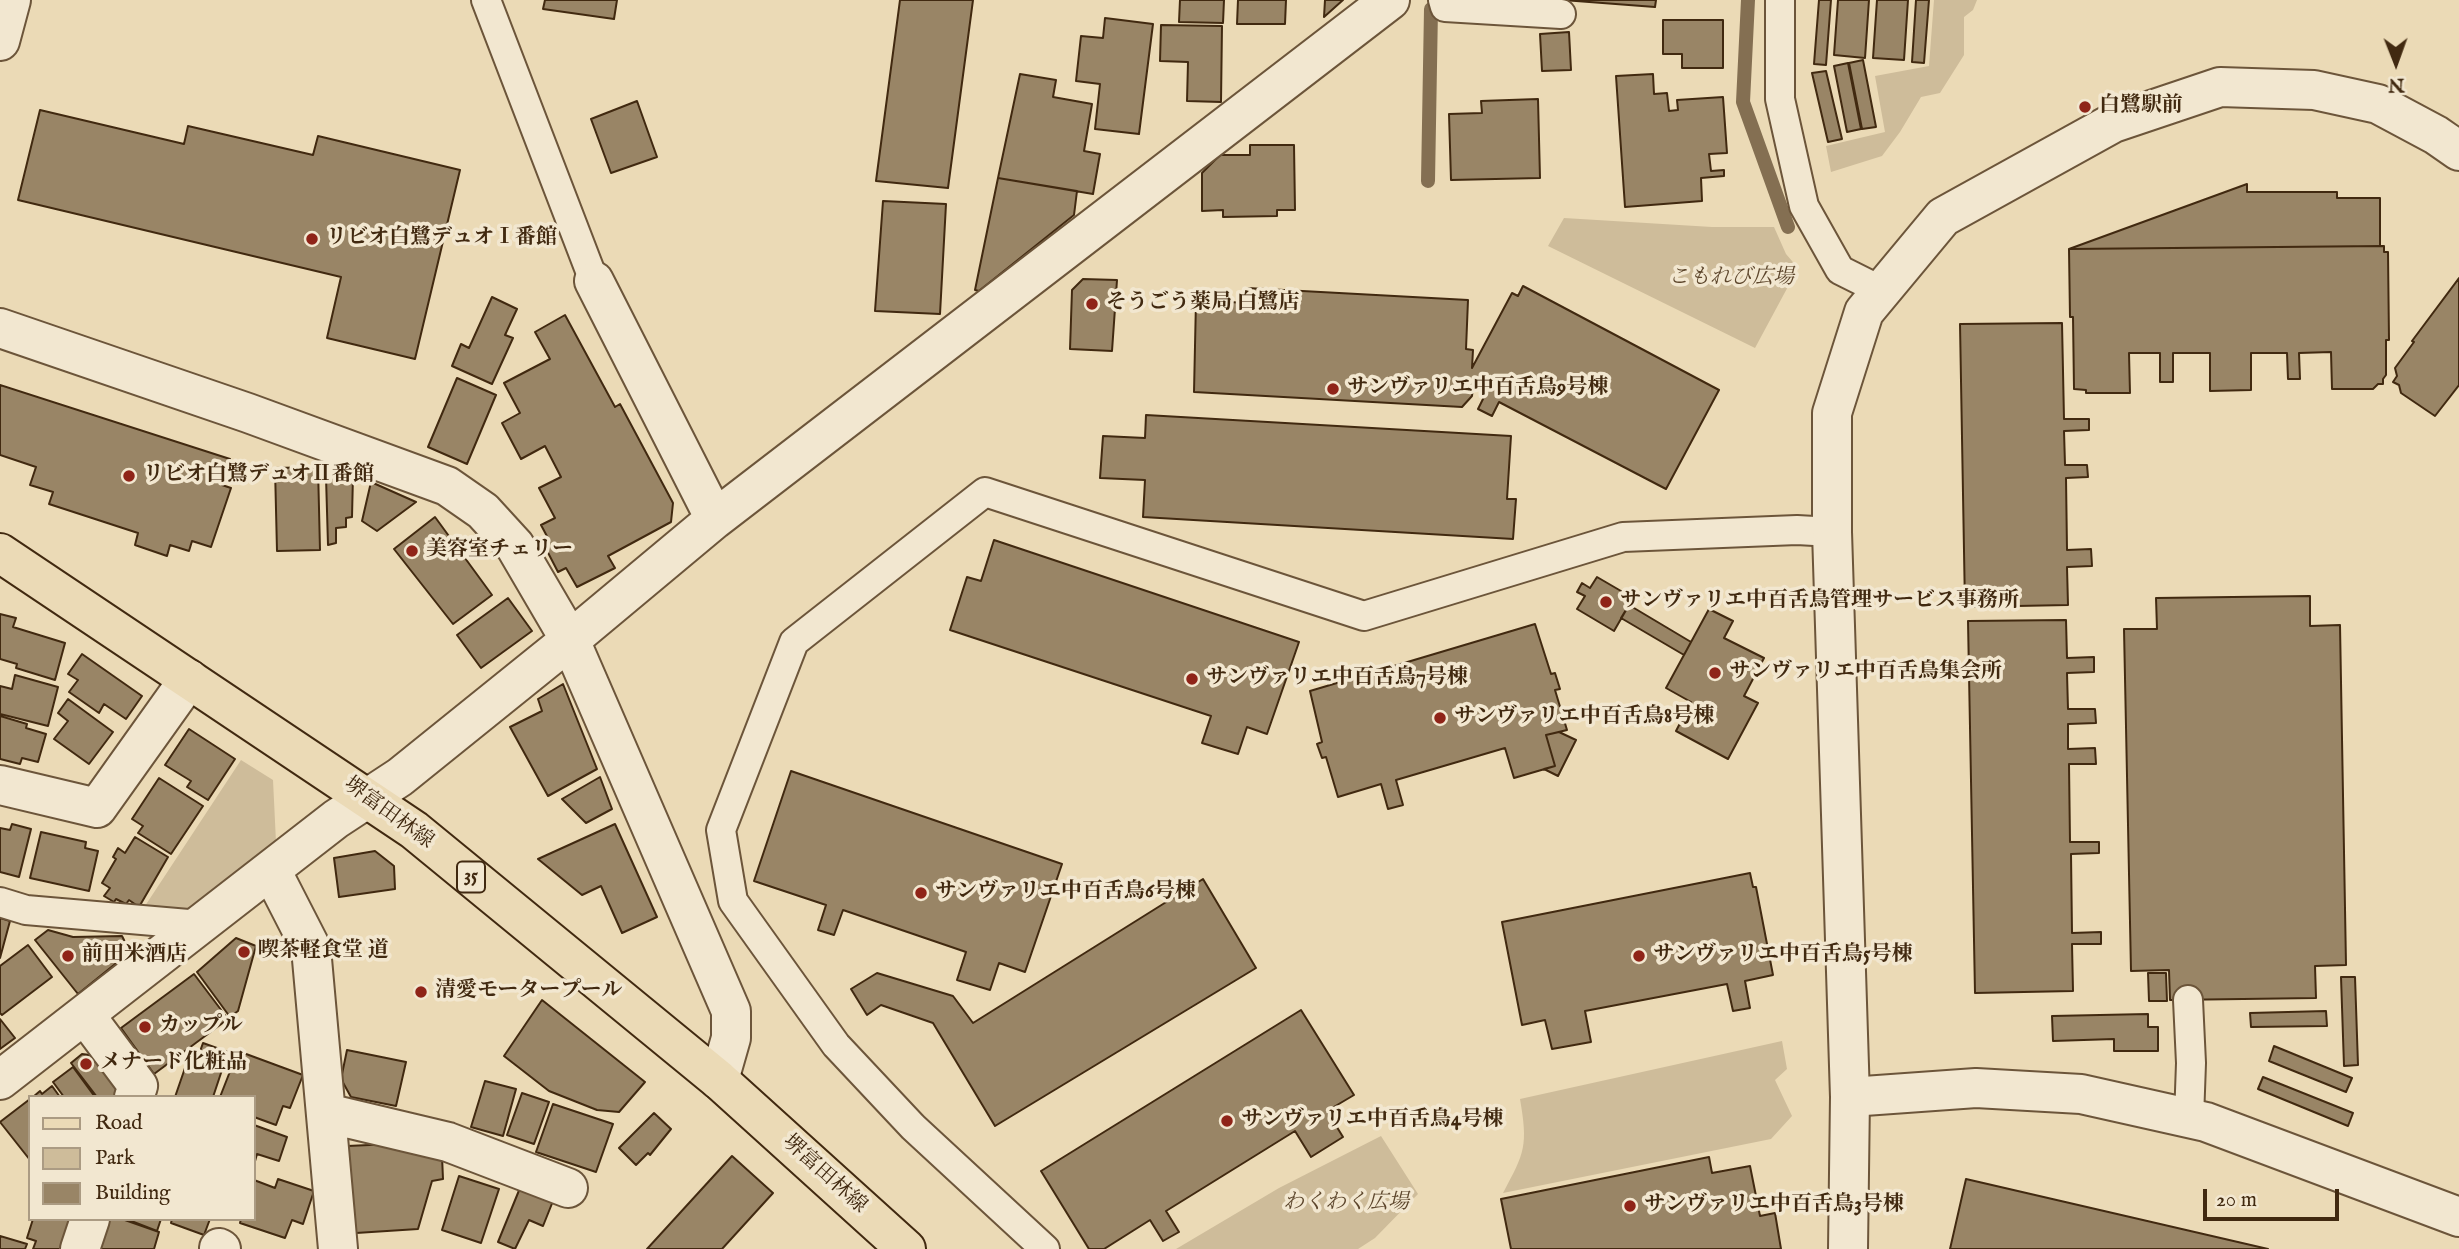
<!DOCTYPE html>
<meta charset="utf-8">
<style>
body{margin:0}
#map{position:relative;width:2459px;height:1249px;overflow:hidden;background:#ebdab6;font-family:"IM FELL English",serif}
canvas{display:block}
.legend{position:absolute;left:28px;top:1095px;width:228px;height:126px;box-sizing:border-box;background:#f2e7d0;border:2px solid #ab9b83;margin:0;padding:9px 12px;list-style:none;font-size:21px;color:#412910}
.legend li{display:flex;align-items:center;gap:14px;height:35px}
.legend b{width:35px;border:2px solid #ab9b83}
.north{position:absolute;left:2361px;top:28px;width:70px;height:70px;-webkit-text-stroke:5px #f2e7d0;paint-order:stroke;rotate:179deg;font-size:19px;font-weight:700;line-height:28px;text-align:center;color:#412910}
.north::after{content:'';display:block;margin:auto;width:24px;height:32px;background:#412910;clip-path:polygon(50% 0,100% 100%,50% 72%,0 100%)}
.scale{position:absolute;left:2203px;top:1189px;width:136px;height:32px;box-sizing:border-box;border:4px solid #412910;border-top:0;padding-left:9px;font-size:21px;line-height:24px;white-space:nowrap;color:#412910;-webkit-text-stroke:5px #f2e7d0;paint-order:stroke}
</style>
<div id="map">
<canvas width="2459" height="1249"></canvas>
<ul class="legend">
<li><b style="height:9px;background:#ebdab6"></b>Road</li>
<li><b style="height:19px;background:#cebc9a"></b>Park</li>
<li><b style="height:19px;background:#998566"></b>Building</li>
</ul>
<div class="north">N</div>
<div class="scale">20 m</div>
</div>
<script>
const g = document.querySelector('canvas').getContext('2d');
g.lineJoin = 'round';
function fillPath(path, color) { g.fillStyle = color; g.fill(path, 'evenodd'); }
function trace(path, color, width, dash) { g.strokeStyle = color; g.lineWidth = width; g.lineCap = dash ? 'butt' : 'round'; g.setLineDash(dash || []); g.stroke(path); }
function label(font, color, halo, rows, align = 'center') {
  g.font = font + ' "IM FELL English","Noto Serif JP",serif'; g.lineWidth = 7; g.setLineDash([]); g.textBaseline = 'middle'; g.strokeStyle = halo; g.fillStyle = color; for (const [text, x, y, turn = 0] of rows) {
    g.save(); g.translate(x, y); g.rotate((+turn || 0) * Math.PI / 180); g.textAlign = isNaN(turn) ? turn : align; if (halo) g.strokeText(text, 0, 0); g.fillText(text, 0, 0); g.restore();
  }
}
const green = new Path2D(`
 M1934,0H1977L1973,10L1964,17V55L1940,93L1921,97L1900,132L1882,156L1831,172L1826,146L1885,132L1875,76L1929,66Z
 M1564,218L1712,227H1774L1786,254L1798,268L1755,348L1548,246Z
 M241,760L273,780L276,842L193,909L145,906Z
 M1782,1041L1787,1069L1775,1080L1792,1116L1771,1139L1503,1193C1525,1152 1528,1146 1520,1099Z
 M1381,1136L1418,1194L1375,1238L1358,1249H1176L1279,1188Z`);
const stream = new Path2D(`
 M1748,0L1743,102L1788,227
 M1428,181L1431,9`);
const building = new Path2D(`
 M545,0H617L614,19L543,9Z
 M900,0H973L948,188L876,181Z
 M1180,0H1224L1223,23L1179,22Z
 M1238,0H1286L1285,24H1237Z
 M1325,0H1343L1324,17Z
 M1563,0H1656L1655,7Z
 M1819,0H1831L1826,65L1814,64Z
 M1838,0H1869L1865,58L1834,55Z
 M1877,0H1908L1904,60L1873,58Z
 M1916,0H1929L1924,63L1912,62Z
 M1105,18L1153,24L1139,134L1095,129L1100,84L1076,81L1081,36L1103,38Z
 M1663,20H1723V68H1682V54H1663Z
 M1161,25L1222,26L1221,102L1187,101L1188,62L1160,61Z
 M1569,32L1571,70L1542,71L1540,34Z
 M1863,60L1876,127L1862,129L1849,63Z
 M1848,63L1861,129L1847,132L1834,66Z
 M1826,71L1842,139L1828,142L1812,73Z
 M1020,74L1056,80L1053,97L1092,104L1084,151L1100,154L1093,194L998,178Z
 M1653,74L1654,94L1667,93L1669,111L1678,110L1677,100L1723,97L1727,153L1709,154L1711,171L1724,170V176L1701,178L1702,201L1625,207L1616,76Z
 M1538,99L1540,178L1451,180L1449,114L1482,113L1481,101Z
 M637,101L657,157L611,173L591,119Z
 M40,110L184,144L188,126L313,155L318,136L460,170L415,359L327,338L341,277L18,200Z
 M1250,145H1294L1295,210H1277V216L1223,217V210L1202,211V173L1220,155H1250Z
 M998,178L1077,191L1074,215L979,291L975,290Z
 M2247,184V192H2337V198H2380V246L2069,249Z
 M883,201L946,204L940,314L875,311Z
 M2384,246V252H2388L2389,340H2386V375L2383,379V384H2378L2373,389H2332L2331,352L2299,353L2300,379H2288L2287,353H2251V390L2210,391V353H2173V382H2160V353H2129L2130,393H2086V390L2074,389L2073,317H2070L2069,249Z
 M2459,278V385L2435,416L2401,393L2399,385L2393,382L2397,376L2395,368L2414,342L2412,341Z
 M1083,279L1117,280L1112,351L1070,349L1072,290Z
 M1523,286L1719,390L1666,489L1499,402L1492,416L1478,409L1486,393L1481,387H1473L1472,396L1462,407L1194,392L1196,300L1246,303L1247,288L1468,300L1466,349L1473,350L1472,368L1512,293L1518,296Z
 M492,297L517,309L505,335L513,338L492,384L452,366L461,344L469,348Z
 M565,315L615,407L620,404L673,503L671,522L608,556L615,568L577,587L566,568L558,572L543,543L549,540L541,525L555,518L539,488L561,477L545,446L521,459L502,423L520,413L504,383L550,359L535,332Z
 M2062,323L2064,419H2089V430L2064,431L2065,465H2087L2088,477L2066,478L2067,550L2091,549L2092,566L2067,567L2068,605L1965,607L1960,324Z
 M457,378L496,395L467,464L428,447Z
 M0,385L230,459L222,485L231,488L211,547L192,541L189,551L170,545L167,556L135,545L138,533L49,504L53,492L30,485L36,467L0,455Z
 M1146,415L1511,436L1507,499H1516L1513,539L1143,517L1145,480L1100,478L1103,436L1145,438Z
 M318,467L320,550L277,551L275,468Z
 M353,475L352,517L346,518V527L336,528V543L328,545L326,477Z
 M371,482L416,502L377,531L362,521Z
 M435,517L492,595L453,624L394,549Z
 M994,540L1299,642L1267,734L1247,727L1238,754L1202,743L1211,716L950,630L967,577L981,581Z
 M1597,577L1633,598L1614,631L1577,609L1585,596L1577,592L1582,583L1590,588Z
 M2310,596V626L2340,625L2346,965L2315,966L2316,998L2170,1000L2169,970L2131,971L2124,629H2157L2156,598Z
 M508,598L532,631L481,668L457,635Z
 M1629,605L1691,642L1684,655L1621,618Z
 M1709,609L1733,621L1724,638L1764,658L1744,696L1758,703L1728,759L1676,731L1691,702L1666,688Z
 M0,614L16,618L13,627L65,643L55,680L16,668L17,664L0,659Z
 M2066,620L2067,658L2094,657V672L2067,673L2068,709H2095L2096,723L2068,724V749L2095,748L2096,764H2069L2070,842H2099V853L2071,854L2072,933L2101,932V944H2072L2073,991L1975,993L1968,621Z
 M1535,624L1551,674L1555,673L1560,689L1555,690L1567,730L1546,735L1555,766L1514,778L1505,748L1396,780L1403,805L1388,809L1381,784L1338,797L1326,757L1322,758L1317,744L1322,742L1310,691Z
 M82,654L142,696L126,719L104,704L99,713L69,692L78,680L68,674Z
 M15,675L58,687L48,726L0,714V686L12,689Z
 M563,684L597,769L548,796L510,727L542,711L538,699Z
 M68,699L113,732L89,764L54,739L68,721L58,713Z
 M0,716L27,724L26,728L46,734L38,762L22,758L20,764L0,759Z
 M189,729L235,759L208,800L187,787L191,781L165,765Z
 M1559,732L1576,740L1558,776L1544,769L1555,766L1546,735Z
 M791,771L1062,864L1025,972L999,963L990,990L957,980L966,952L843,910L834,935L818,930L826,905L754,881Z
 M600,777L612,809L586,823L562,799Z
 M159,778L203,806L171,854L138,833L143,826L132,819Z
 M12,824L31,829L19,877L0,872V828L10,830Z
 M615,824L657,917L622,933L601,886L582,895L538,859Z
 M41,832L86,842L85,848L98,851L89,891L30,878Z
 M135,837L168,857L139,907L129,900L126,904L116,899L114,902L104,896L110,888L102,883L116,859L113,857L118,848L125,853Z
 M375,851L394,866L395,889L339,897L334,858Z
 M1750,873L1753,887H1756L1773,975L1745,981L1750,1008L1733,1011L1727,984L1585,1011L1591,1042L1552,1049L1545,1020L1522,1025L1502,922Z
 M1203,879L1256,968L995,1126L933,1023L881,1005L867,1015L851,989L877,973L953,996L973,1023Z
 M0,918L10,921L0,958Z
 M48,930L73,937L122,936L130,952L78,994L35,940Z
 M236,938L256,946L238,1011L230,1017L197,972Z
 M28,945L52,977L2,1015L0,1013V966Z
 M2148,973H2166L2167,1001H2149Z
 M194,974L228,1019L154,1074L121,1028Z
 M2341,977H2355L2358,1065L2344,1066Z
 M542,1000L645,1082L619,1112L597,1110L549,1091L504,1056Z
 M1301,1010L1354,1095L1327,1111L1343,1137L1311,1157L1295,1131L1166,1211L1179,1232L1163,1241L1150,1220L1104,1249H1089L1041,1171Z
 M2326,1011L2327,1026L2251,1027L2250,1013Z
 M2148,1014V1027H2158V1051H2114V1039L2053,1041L2052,1016Z
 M0,1019L15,1038L0,1049Z
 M203,1043L228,1052L213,1097H175L185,1068L193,1071Z
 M2274,1046L2352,1078L2346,1092L2269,1061Z
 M347,1050L406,1062L396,1106L351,1097L341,1079Z
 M238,1051L303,1075L290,1108L283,1106L276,1125L254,1117V1097H220Z
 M82,1054L98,1056L119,1085L117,1097H97L71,1063Z
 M73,1067L95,1097H64L53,1082Z
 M2263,1077L2353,1113L2348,1126L2258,1089Z
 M485,1081L516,1089L503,1136L471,1127Z
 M52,1086L60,1097H33L40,1091L42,1094Z
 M522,1093L549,1102L534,1144L507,1135Z
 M30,1099V1160L0,1122Z
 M553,1104L613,1124L596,1172L536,1152Z
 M654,1113L671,1129L650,1155L648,1153L636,1165L619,1148Z
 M254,1125L287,1137L279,1161L257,1154L254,1165Z
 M392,1144L442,1156L443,1179L432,1181L418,1229L356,1233L347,1146Z
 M732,1156L773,1193L722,1249H647Z
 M1709,1157L1712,1173L1750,1166L1760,1216L1775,1213L1781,1249H1511L1501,1199Z
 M459,1176L499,1189L481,1243L442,1230Z
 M278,1179L314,1191L303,1224L292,1220L285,1238L240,1223L241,1219H254V1180L275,1188Z
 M1966,1179L2268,1249H1950Z
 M520,1188L553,1201L543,1226L529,1220L515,1249L498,1242Z
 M33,1219H66L71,1222L61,1249H33L36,1241L27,1238Z
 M108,1219H122L159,1232L154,1249H98Z
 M126,1219H161L157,1231Z
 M172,1219H210L204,1235L171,1223Z
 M0,1236L27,1244L25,1249H0Z`);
const service = new Path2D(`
 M486,0L594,281
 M1443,0L1445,7L1561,14
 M1780,0V99L1804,206L1840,270L1882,291
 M0,902L26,910L200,925
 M2188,1000L2191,1063L2189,1119
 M1045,1249L913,1127L836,1045L733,901L721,830L794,642L985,492L1364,616L1623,537L1797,530L1832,532`);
const minor = new Path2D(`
 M0,41L11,0
 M594,281L715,519
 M0,328L248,413L447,486L483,511L515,546L570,640L731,1011V1038L719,1080
 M0,785L97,808L189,679
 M271,870L311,948L338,1249
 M85,1015L138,1086L134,1097
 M0,1080L336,819L400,777L570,640L715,519L1390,0
 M1850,1097L1976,1088L2081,1094L2206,1122L2459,1217
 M326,1113L448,1142L568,1188
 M219,1248L221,1249
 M80,1249L90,1219`);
const tertiary = new Path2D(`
 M1848,1249L1850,1097L1832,532V413L1864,312L1943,217L2113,123L2220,87L2314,90L2378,104L2436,135L2459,151`);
const primary = new Path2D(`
 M0,553L414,830L719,1080L906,1249`);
const markers = [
 [2085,107,7,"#8f2418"],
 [312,239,7,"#8f2418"],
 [1092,304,7,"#8f2418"],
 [1333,389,7,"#8f2418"],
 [129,476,7,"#8f2418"],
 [412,551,7,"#8f2418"],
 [1606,602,7,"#8f2418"],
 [1715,673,7,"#8f2418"],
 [1192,679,7,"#8f2418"],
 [1440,718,7,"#8f2418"],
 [921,893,7,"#8f2418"],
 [244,952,7,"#8f2418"],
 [68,956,7,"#8f2418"],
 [1639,956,7,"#8f2418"],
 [421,992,7,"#8f2418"],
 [145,1027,7,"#8f2418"],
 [86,1064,7,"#8f2418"],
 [1227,1121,7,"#8f2418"],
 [1630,1206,7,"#8f2418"]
];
const shields = [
 [471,877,28]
];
const shieldNames = [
 ["35",471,877]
];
const poiNames = [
 ["白鷺駅前",2099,107],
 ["リビオ白鷺デュオⅠ番館",326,239],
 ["そうごう薬局 白鷺店",1106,304],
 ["サンヴァリエ中百舌鳥9号棟",1347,389],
 ["リビオ白鷺デュオⅡ番館",143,476],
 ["美容室チェリー",426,551],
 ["サンヴァリエ中百舌鳥管理サービス事務所",1620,602],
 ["サンヴァリエ中百舌鳥集会所",1729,673],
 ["サンヴァリエ中百舌鳥7号棟",1206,679],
 ["サンヴァリエ中百舌鳥8号棟",1454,718],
 ["サンヴァリエ中百舌鳥6号棟",935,893],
 ["喫茶軽食堂 道",258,952],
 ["前田米酒店",82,956],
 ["サンヴァリエ中百舌鳥5号棟",1653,956],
 ["清愛モータープール",435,992],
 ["カップル",159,1027],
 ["メナード化粧品",100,1064],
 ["サンヴァリエ中百舌鳥4号棟",1241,1121],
 ["サンヴァリエ中百舌鳥3号棟",1644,1206]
];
const parkNames = [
 ["こもれび広場",1731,279],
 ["わくわく広場",1346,1204]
];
const streetNames = [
 ["堺富田林線",388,814,36],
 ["堺富田林線",824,1175,42]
];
fillPath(green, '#cebc9a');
trace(stream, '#846f52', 14);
fillPath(building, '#998566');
trace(building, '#412910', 2);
trace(service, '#6c553a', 32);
trace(minor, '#6c553a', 42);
trace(tertiary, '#6c553a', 42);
trace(primary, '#412910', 42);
trace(service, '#f2e7d0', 28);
trace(minor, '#f2e7d0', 38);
trace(tertiary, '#f2e7d0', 38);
trace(primary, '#ebdab6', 38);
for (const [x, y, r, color] of markers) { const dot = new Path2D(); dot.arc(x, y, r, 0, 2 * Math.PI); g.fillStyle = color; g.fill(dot); trace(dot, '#f2e7d0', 2.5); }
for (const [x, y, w] of shields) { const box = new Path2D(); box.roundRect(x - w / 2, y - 15.5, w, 31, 5); g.fillStyle = '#f2e7d0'; g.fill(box); trace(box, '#412910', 2); }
label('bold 19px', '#412910', null, shieldNames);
label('bold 21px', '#412910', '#f2e7d0', poiNames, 'left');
label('italic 21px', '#5d462c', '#f2e7d0', parkNames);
label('21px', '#412910', '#f2e7d0', streetNames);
</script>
